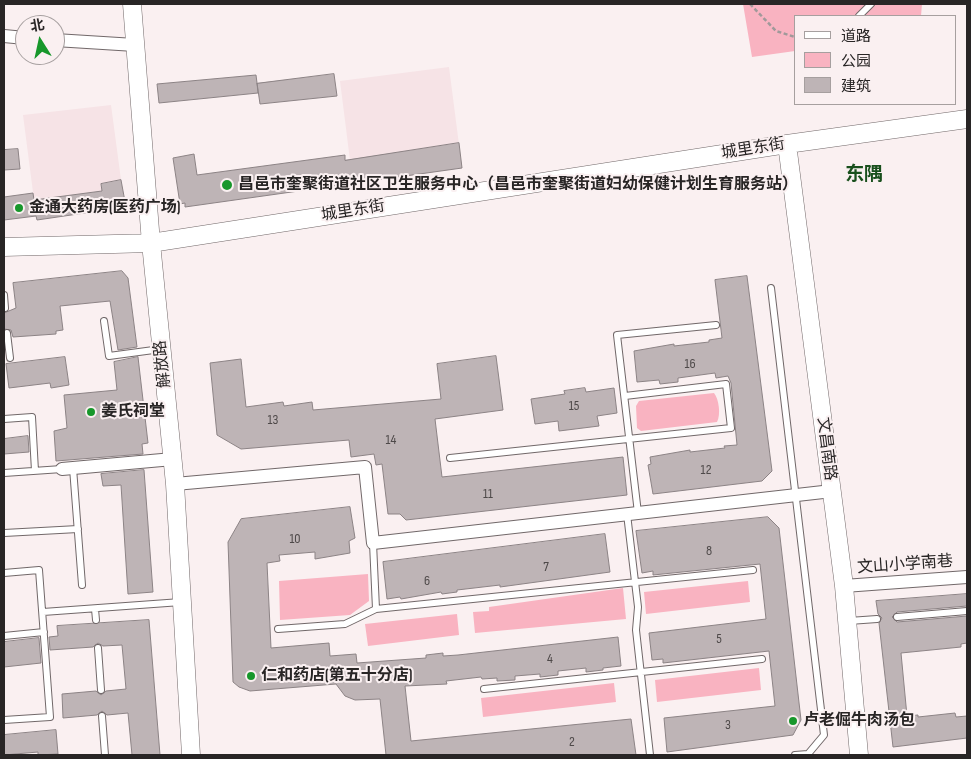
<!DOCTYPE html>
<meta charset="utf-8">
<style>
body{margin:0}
#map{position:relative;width:971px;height:759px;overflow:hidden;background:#faf0f1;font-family:"Sofia Sans Condensed","Noto Sans SC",sans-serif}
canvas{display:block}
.frame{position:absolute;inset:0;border:5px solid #282525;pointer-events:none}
.legend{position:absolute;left:794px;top:15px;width:162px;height:90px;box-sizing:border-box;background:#faf0f1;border:1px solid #a69f9f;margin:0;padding:6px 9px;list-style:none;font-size:15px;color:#282525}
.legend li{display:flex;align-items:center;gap:10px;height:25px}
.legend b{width:25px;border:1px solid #a69f9f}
.north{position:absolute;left:15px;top:15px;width:50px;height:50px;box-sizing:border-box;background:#faf0f1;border:1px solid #a69f9f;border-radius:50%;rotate:350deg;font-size:14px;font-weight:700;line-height:20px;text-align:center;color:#282525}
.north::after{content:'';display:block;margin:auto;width:18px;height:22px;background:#17972b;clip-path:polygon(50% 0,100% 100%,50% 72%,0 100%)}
</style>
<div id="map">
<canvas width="971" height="759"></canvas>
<div class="frame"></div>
<ul class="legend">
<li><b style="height:6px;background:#fff"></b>道路</li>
<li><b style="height:14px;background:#f9b3c1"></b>公园</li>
<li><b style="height:14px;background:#beb4b6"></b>建筑</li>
</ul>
<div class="north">北</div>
</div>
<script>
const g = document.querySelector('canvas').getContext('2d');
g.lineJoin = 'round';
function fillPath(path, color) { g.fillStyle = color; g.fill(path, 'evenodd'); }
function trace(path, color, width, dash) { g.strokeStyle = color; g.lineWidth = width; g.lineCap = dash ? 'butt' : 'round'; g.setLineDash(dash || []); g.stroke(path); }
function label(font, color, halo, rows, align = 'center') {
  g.font = font + ' "Sofia Sans Condensed","Noto Sans SC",sans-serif'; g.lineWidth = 4; g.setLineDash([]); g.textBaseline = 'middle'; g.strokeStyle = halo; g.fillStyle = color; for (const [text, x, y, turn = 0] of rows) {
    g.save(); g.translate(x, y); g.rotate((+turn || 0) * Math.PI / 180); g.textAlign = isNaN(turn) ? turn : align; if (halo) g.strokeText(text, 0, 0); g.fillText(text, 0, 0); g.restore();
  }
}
const built = new Path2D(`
 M449,67L462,168L353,184L340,81Z
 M111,105L121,180L101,184L102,191L34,200L23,115Z`);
const green = new Path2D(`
 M743,4H922L921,16H795V51L752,57Z
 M714,393C719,399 721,415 717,422L641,431L637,428L636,406L639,401Z
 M368,574L369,601L350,615L280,620L279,581Z
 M748,581L750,602L646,614L644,592Z
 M623,588L626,619L475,633L473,612L489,611V607Z
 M457,614L459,635L368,646L365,624Z
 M759,668L761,690L657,702L655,680Z
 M614,683L616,702L483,717L481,698Z`);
const building = new Path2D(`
 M334,74L337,96L260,104L257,83L258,93L159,103L157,84L256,75L257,83Z
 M459,143L462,168L185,207V203L180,204L173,158L194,154L197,175L345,155V160Z
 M18,149L20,169L4,170V150Z
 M121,180L126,207L37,220L36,216L4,220V197L33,193L34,200L102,191L101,184Z
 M122,271L128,278L137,347L118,350L110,301L60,306L63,330L56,331V334L13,337L11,330L4,329V313L16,308L13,283Z
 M747,276L772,471L762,481L653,494L648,465L651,464L650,457L690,450V452L725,448L724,446L737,445L731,383L728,376L716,378L715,373L678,378V382L660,384L659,380L637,382L634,351L674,344V346L709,342V340L722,338L715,280Z
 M496,356L503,410L435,419L442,477L623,457L627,495L406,520L400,514H388L382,464L376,465L374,454L351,457L349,440L241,449L217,435L210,363L241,359L246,407L283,402L284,406L312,402L313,410L441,399L437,364Z
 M65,357L69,385L51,388L50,383L9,388L6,364Z
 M138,357L148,443L142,444L143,454L56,461L54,431L67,428L64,395L117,390L114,362Z
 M585,388L586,392L614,388L617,413L597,416L599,426L559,431L558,421L535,424L531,399L565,394L564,391Z
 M28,436L29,452L4,454V439Z
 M144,470L153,592L128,594L121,485L103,486L101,474Z
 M350,507L355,538L349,541L350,553L315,559V552L279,555L280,561L267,563L271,648L329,643L330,656L356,654L357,663L426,658V655L443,653V656L458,655L618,637L621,666L603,668V670L586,672V668L558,671V675L540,677V674L515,676V680L497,681V678L482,679L481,677L446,681L447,684L405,686L411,741L631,719L636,755H386L380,699L355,700L345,696L336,684L250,691L239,687L233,682L228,542L241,519Z
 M768,517L779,528L801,720L793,735L667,752L664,718L775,706L769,651L663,663V659L652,660L649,633L766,619L760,564L653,575V571L642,573L636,531Z
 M605,534L610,572L500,587V585L457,590V592L442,594L441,592L401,599L400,597L387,599L383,562Z
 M967,594V606L897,612L892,617L897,622L967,616V643L961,644V647L901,653L907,716L918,715V717L955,713L956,717L967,716V738L893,747L879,623L882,618L878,614L876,601Z
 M149,620L160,755H132L128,713L107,715L102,711L97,715L63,718L62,694L96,691L101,695L106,691L126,689L122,645L103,646L98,643L93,647L50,650L49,637L58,636L57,626Z
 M39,638L41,663L4,667V642Z
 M56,730L58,754L38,755V752L4,755V735Z`);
const path = new Path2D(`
 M750,4L776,31L795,37`);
const lane = new Path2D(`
 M859,16L871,4
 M771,288L824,735L808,754L795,755
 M4,295L5,308
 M104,321L109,356L161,349
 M7,333L10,358
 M4,419L32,417L35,471
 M450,458L731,428L726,384L625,396
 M73,468L82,585
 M4,473L62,469
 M638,513L617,335L716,325
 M627,514L638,607L636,630L650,755
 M4,533L78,529
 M4,573L39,570L50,717L4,720
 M95,609L96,620
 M376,609L753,570
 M43,612L181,602
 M897,617L967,611
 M849,621L877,619
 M278,629L345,624L376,609L373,543
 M4,636L44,632
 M98,648L101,690
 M484,689L762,659
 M102,716L105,755`);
const street = new Path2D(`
 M4,36L25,38
 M55,40L135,45
 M62,469L173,459
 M175,484L365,467L373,543L832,491
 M844,586L967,577`);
const secondary = new Path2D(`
 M132,4L151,243L175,484L191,755
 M787,144L844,586L859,755
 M4,247L151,243L787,144L967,119`);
const markers = [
 [227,185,6,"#17972b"],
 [19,208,5,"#17972b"],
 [91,412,5,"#17972b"],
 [251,676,5,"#17972b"],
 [793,721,5,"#17972b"]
];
const numberNames = [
 ["16",690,364],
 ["15",574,406],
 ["13",273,420],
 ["14",391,440],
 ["12",706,470],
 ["11",488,494],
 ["10",295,539],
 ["8",709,551],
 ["7",546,567],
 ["6",427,581],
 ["5",719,639],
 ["4",550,659],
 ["3",728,725],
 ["2",572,742]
];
const streetNames = [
 ["城里东街",753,149,-9],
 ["城里东街",353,211,-9],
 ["解放路",163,364,-96],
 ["文昌南路",826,449,83],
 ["文山小学南巷",905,565,-4]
];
const poiNames = [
 ["昌邑市奎聚街道社区卫生服务中心（昌邑市奎聚街道妇幼保健计划生育服务站）",238,185],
 ["金通大药房(医药广场)",29,208],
 ["姜氏祠堂",101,412],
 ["仁和药店(第五十分店)",261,676],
 ["卢老倔牛肉汤包",803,721]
];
const quarterNames = [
 ["东隅",864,175]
];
fillPath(built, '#f6e3e6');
fillPath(green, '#f9b3c1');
fillPath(building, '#beb4b6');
trace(building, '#8c8385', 1);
trace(lane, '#716869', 8);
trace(street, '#716869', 14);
trace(secondary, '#716869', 19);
trace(path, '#a0999a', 2.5, [4, 2.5]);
trace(lane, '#fff', 6);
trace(street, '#fff', 12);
trace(secondary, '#fff', 18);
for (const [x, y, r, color] of markers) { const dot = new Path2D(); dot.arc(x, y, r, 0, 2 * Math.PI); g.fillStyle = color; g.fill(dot); trace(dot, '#faf0f1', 2); }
label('14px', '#4e4949', null, numberNames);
label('16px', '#282525', '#faf0f1', streetNames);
label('bold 16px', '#282525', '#faf0f1', poiNames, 'left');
label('bold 19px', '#184f1c', '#faf0f1', quarterNames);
</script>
